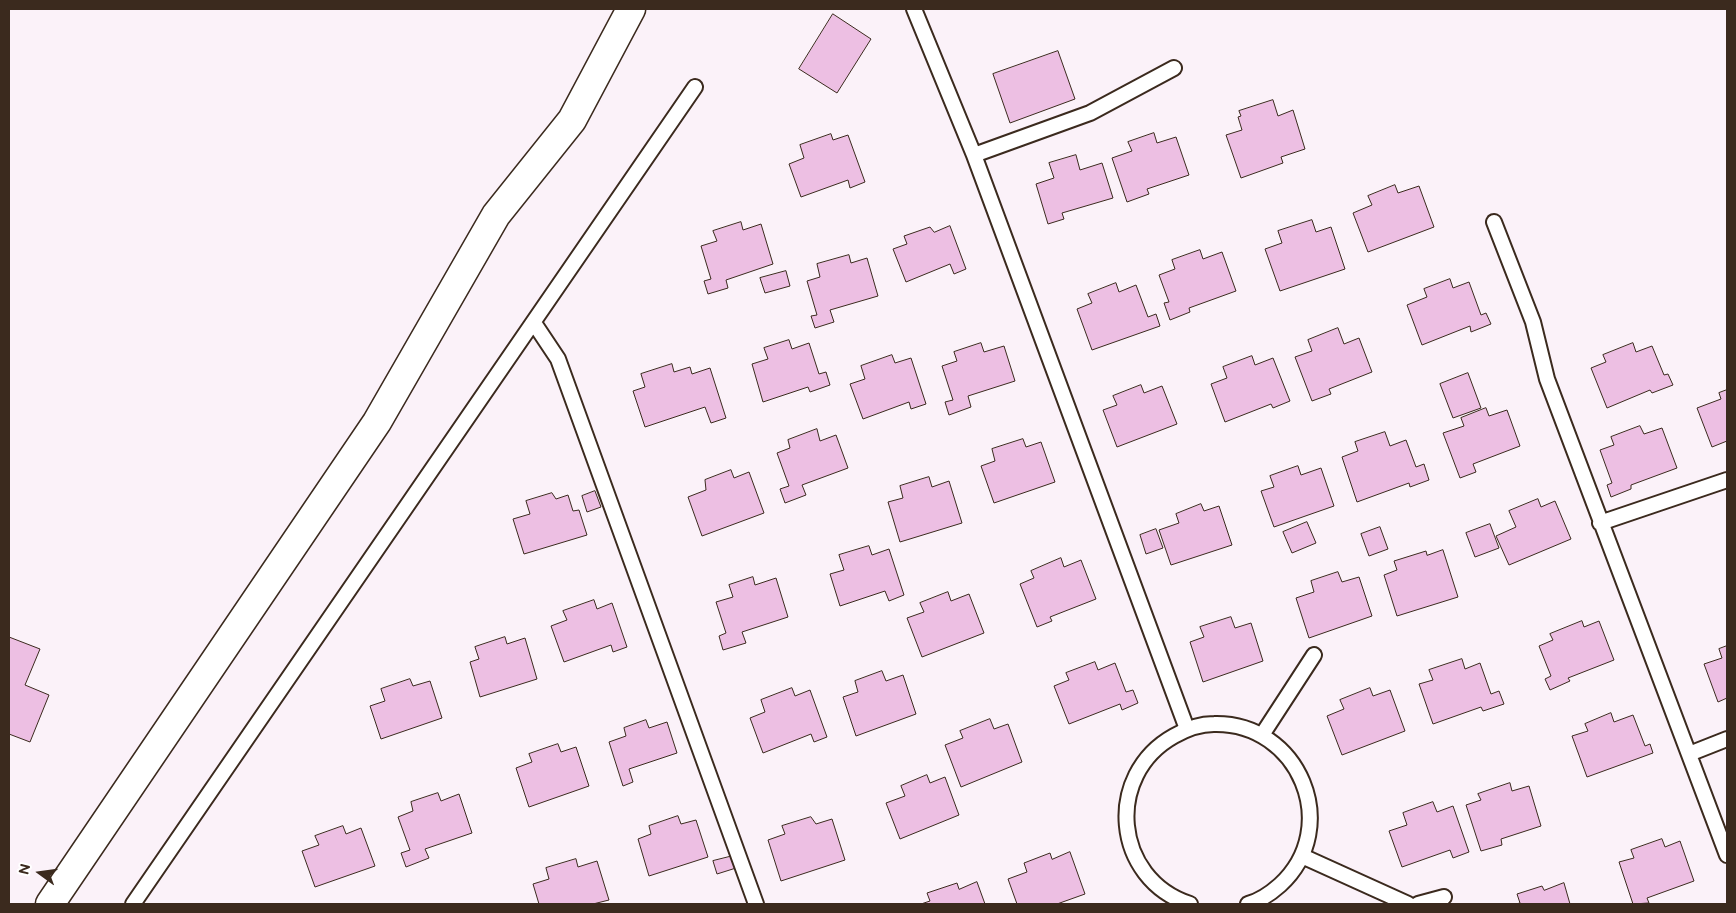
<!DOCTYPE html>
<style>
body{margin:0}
#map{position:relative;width:1736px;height:913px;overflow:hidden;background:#fbf2f9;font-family:"Balsamiq Sans",sans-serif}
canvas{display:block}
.frame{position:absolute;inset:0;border:10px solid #3b2a1e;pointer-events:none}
.north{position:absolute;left:15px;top:848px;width:50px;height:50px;-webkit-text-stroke:4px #fff;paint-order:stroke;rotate:284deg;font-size:14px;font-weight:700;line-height:20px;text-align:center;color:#3b2a1e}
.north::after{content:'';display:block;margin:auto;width:18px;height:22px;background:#3b2a1e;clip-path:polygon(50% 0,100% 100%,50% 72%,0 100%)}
</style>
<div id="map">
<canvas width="1736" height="913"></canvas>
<div class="frame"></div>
<div class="north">N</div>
</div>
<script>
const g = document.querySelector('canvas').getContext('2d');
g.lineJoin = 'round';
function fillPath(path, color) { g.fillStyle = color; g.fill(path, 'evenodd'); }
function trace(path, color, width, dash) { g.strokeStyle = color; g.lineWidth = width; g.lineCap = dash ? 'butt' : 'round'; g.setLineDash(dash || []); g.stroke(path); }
const building = new Path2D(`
 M833,14L871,39L837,93L799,69Z
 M1058,51L1075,99L1010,123L993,74Z
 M1273,100L1278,116L1293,110L1305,149L1281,157L1283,163L1241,178L1226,135L1242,130L1238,117L1241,116L1239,111Z
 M1154,133L1157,143L1176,137L1189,175L1147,189L1149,194L1127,202L1112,158L1132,151L1128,142Z
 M831,134L833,140L848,135L865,182L850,188L848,180L801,197L789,164L804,158L800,145Z
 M1076,155L1080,170L1102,163L1113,198L1062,213L1064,219L1048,224L1036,184L1054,178L1049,163Z
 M1395,185L1398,193L1419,186L1434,227L1368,252L1353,213L1372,205L1368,196Z
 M1312,220L1316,232L1331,227L1345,269L1280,291L1265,249L1282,243L1278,231Z
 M741,222L743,230L761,224L773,264L726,280L728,288L708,294L704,281L711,279L701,246L717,241L713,231Z
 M950,226L966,269L954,274L950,264L906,282L893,249L907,244L904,236L930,227L934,232Z
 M1200,250L1203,259L1222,252L1236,291L1189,308L1190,312L1170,320L1164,303L1169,302L1159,275L1175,269L1172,260Z
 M849,255L851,263L867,258L878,296L830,310L834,322L815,328L811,316L817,315L807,281L820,277L817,264Z
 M786,271L790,286L765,293L760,278Z
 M1450,279L1453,288L1469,282L1481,315L1486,313L1491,324L1471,332L1470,326L1422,345L1407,305L1427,297L1424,289Z
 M1116,283L1119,292L1136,285L1148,317L1156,314L1160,326L1092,350L1077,309L1092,303L1088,294Z
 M1338,328L1344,344L1359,338L1372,372L1329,389L1331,394L1312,401L1295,357L1312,351L1308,340Z
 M789,340L792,349L809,343L819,374L826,372L830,385L810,392L808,387L763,402L752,364L768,359L764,348Z
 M981,343L984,352L1004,346L1015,381L968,396L971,407L949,415L945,402L953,400L942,366L957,361L954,352Z
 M1633,343L1636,352L1652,346L1664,375L1668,374L1673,385L1652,393L1650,390L1607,408L1591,368L1606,362L1603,355Z
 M892,355L895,363L911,358L926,404L911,409L909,402L863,419L850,384L865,379L861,366Z
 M1252,356L1255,365L1273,358L1290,401L1273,408L1271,404L1225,422L1211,384L1227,378L1223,367Z
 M672,364L674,372L690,367L692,374L710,368L726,418L711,423L705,407L645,427L633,391L645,387L641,374Z
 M1468,373L1481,408L1453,418L1440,384Z
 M1141,385L1144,393L1162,386L1177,424L1117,447L1103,410L1117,405L1113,396Z
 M1727,390V441L1712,447L1697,408L1721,399L1719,393Z
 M1486,408L1489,416L1507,410L1520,446L1473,464L1476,472L1460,478L1443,433L1464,426L1461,418Z
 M1640,426L1644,434L1662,428L1677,468L1631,485V489L1611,497L1607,485L1612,483L1600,450L1614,445L1611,437Z
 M817,429L820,441L836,435L848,468L802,485L806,495L785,503L780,489L789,486L777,453L790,448L788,440Z
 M1385,432L1390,446L1406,440L1416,467L1424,464L1429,480L1410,487L1409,483L1357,502L1342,457L1358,451L1355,442Z
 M1023,439L1026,447L1041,442L1055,482L994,503L981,466L995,461L992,449Z
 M1298,466L1301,475L1321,468L1334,506L1274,527L1261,491L1274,487L1270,476Z
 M731,470L734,478L749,472L764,513L702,536L688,497L706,490L705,480Z
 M929,477L932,487L949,481L962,523L900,542L888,502L903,498L900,486Z
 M595,491L601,507L587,512L582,496Z
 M552,493L556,499L568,495L573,511L579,510L587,535L524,554L513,519L530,514L526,501Z
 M1538,499L1541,507L1555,501L1571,539L1509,565L1496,536L1516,527L1509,511Z
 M1201,504L1204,511L1219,506L1232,545L1171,565L1159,530L1179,523L1176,514Z
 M1307,522L1316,543L1292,553L1283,532Z
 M1490,524L1499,548L1475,557L1466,533Z
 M1380,527L1388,549L1369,556L1361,534Z
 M1156,529L1163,548L1146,554L1140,535Z
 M869,546L872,555L889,549L904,595L889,601L885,591L840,606L830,574L844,570L839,555Z
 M1443,550L1458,597L1397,616L1384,575L1397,570L1394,561L1426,551L1427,555Z
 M1061,558L1064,567L1081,560L1096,599L1050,617L1052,621L1037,627L1020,584L1034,578L1031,571Z
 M1338,572L1342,582L1359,577L1372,616L1309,638L1296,598L1314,592L1311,581Z
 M753,577L755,585L776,578L788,617L742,632L746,643L723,650L719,636L726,633L716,602L733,597L729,585Z
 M948,592L951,601L969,594L984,633L922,657L907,618L924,612L920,603Z
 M594,600L597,609L612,603L627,647L613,652L611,645L564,662L551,626L567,620L563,611Z
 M1231,617L1235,628L1251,623L1263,661L1203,682L1190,642L1204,637L1200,627Z
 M1582,621L1584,627L1599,621L1614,660L1568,678L1570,681L1550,690L1545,679L1551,676L1539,646L1553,640L1550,634Z
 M9,637L40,649L25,685L49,695L30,742L9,734Z
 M505,637L507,644L525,638L537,679L480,697L470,662L479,659L475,647Z
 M1727,646V698L1718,702L1704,664L1722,658L1719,649Z
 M1462,659L1465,669L1480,663L1491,694L1499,691L1504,704L1483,711L1481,707L1433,724L1419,684L1433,680L1429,670Z
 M1095,662L1098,670L1115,663L1126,692L1133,690L1138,703L1122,710L1120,704L1069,724L1054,686L1069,680L1066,673Z
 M882,671L886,681L903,675L916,714L856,736L843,697L858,692L855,681Z
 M410,679L413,686L430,681L442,718L381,739L370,706L385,701L381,689Z
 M792,688L795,696L810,690L827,737L814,742L811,734L763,753L750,718L765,712L761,700Z
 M1370,688L1373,696L1390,690L1405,731L1342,755L1327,716L1344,709L1340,700Z
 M1611,713L1614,722L1633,715L1645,746L1650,744L1653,753L1587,777L1572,736L1588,731L1585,724Z
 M990,719L994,729L1008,724L1022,762L961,787L945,745L963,738L960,731Z
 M646,720L649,728L667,722L677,753L629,769L633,782L623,786L609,742L626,736L624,728Z
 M558,744L561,752L576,747L589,786L529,807L516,768L532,762L529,754Z
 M927,775L930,783L945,777L959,815L900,839L886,803L905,796L901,786Z
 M1510,783L1512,791L1529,786L1541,826L1501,839L1502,845L1481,851L1466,805L1481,800L1478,794Z
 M438,793L441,801L459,794L472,833L425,849L429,858L406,867L401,853L410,850L398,817L413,811L411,802Z
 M1433,802L1437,812L1453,806L1469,852L1453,858L1450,850L1402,867L1389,831L1407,825L1403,813Z
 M678,816L681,824L696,820L708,857L649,876L638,839L651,834L649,826Z
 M811,817L816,824L832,819L845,860L781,881L768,840L785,834L782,826Z
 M343,826L346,834L361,828L375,866L315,887L302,851L319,845L315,836Z
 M1662,839L1665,847L1680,841L1694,881L1647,898L1649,903L1633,904L1619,862L1634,858L1631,850Z
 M1070,852L1085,894L1057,904H1017L1008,879L1027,872L1024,863L1050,853L1052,859Z
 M733,856L736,868L717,874L713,861Z
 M576,859L578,867L597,861L609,900L593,904H539L533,884L549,879L546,868Z
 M977,882L985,904H921L930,901L927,893L957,883L959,889Z
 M1564,883L1570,904H1516L1520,903L1517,894L1542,886L1544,890Z`);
const lane = new Path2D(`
 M914,9L974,155L1187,729
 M974,155L1090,113L1174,68
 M1494,222L1533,322L1547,379L1727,855
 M534,323L558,359L756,904
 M1600,523L1727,480
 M1262,735L1314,655
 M1689,754L1727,739
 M1302,856L1408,904
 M133,904L695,87
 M1190,904C1113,879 1104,775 1174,736C1186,729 1200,724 1214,724C1299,722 1343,827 1280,885C1271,893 1259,901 1248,904
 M1418,904L1444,897`);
const street = new Path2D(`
 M50,904L377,422L496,215L572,120L631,9`);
fillPath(building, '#edbfe3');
trace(building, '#3b2a1e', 1);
trace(lane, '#3b2a1e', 18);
trace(street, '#3b2a1e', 31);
trace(lane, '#fff', 14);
trace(street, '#fff', 28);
</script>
